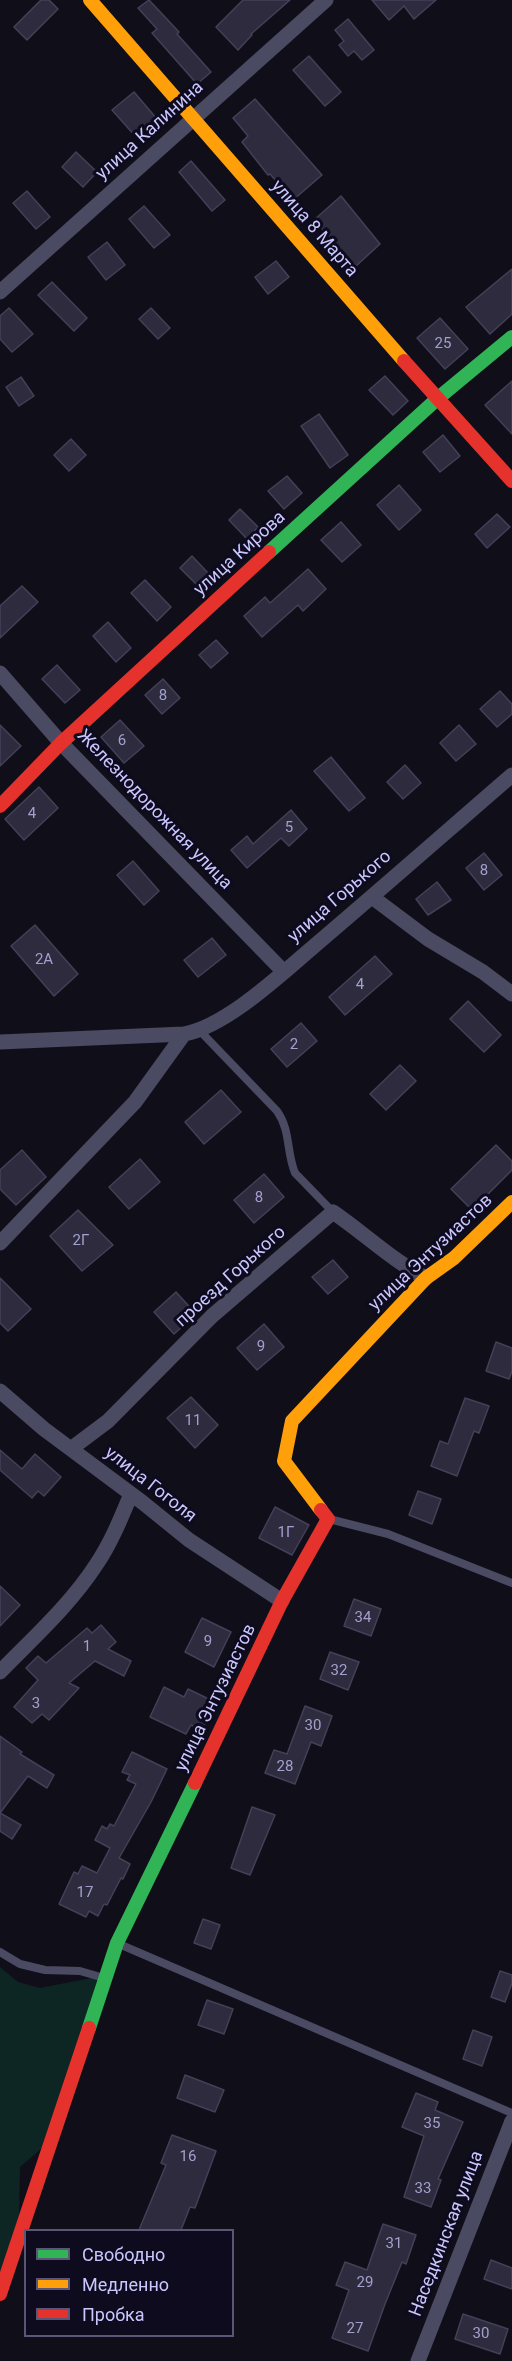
<!DOCTYPE html>
<meta charset="utf-8">
<style>
body{margin:0}
#map{position:relative;width:512px;height:2361px;overflow:hidden;background:#100f19;font-family:Roboto,sans-serif}
canvas{display:block}
.legend{position:absolute;left:24px;top:2229px;width:210px;height:108px;box-sizing:border-box;background:#0d0b1d;border:2px solid #595677;margin:0;padding:8px 10px;list-style:none;font-size:18px;color:#cac7ff}
.legend li{display:flex;align-items:center;gap:12px;height:30px}
.legend b{width:30px;border:2px solid #595677}
</style>
<div id="map">
<canvas width="512" height="2361"></canvas>
<ul class="legend">
<li><b style="height:8px;background:#30b455"></b>Свободно</li>
<li><b style="height:8px;background:#ff9f0a"></b>Медленно</li>
<li><b style="height:8px;background:#e5322d"></b>Пробка</li>
</ul>
</div>
<script>
const g = document.querySelector('canvas').getContext('2d');
g.lineJoin = 'round';
function fillPath(path, color) { g.fillStyle = color; g.fill(path, 'evenodd'); }
function trace(path, color, width, dash) { g.strokeStyle = color; g.lineWidth = width; g.lineCap = dash ? 'butt' : 'round'; g.setLineDash(dash || []); g.stroke(path); }
function label(font, color, halo, rows, align = 'center') {
  g.font = font + ' Roboto,sans-serif'; g.lineWidth = 6; g.setLineDash([]); g.textBaseline = 'middle'; g.strokeStyle = halo; g.fillStyle = color; for (const [text, x, y, turn = 0] of rows) {
    g.save(); g.translate(x, y); g.rotate((+turn || 0) * Math.PI / 180); g.textAlign = isNaN(turn) ? turn : align; if (halo) g.strokeText(text, 0, 0); g.fillText(text, 0, 0); g.restore();
  }
}
const green = new Path2D(`
 M0,1967L18,1982L40,1988L112,1974L42,2148L20,2167L19,2222L0,2295Z`);
const building = new Path2D(`
 M41,0H49L58,9L27,40L14,27Z
 M149,0L179,32L177,34L211,72L197,84L152,33L157,29L138,8Z
 M243,0H290L251,34L252,35L238,50L216,27Z
 M372,0H436L414,19L404,6L389,20Z
 M348,19L374,50L362,60L354,51L348,56L339,45L344,41L335,30Z
 M309,56L341,92L325,106L293,70Z
 M134,92L157,119L136,137L112,110Z
 M255,99L322,175L293,200L270,174L268,175L242,142L248,136L233,118Z
 M76,152L97,172L83,187L62,167Z
 M191,161L225,200L212,211L179,172Z
 M27,191L50,217L36,229L13,203Z
 M341,196L380,244L356,266L314,220Z
 M144,206L170,235L154,248L129,219Z
 M107,242L125,265L106,280L88,257Z
 M276,261L289,277L268,294L255,277Z
 M512,269V314L490,334L466,307Z
 M52,282L87,318L74,331L38,295Z
 M9,308L33,334L12,352L0,339V316Z
 M151,308L170,328L158,339L139,319Z
 M440,318L468,349L445,369L417,338Z
 M385,376L408,401L393,415L369,390Z
 M21,377L34,396L19,406L6,387Z
 M512,381V434L485,405Z
 M319,414L348,455L330,468L301,426Z
 M443,435L460,456L440,472L423,452Z
 M71,439L86,455L69,471L54,455Z
 M287,476L302,493L284,509L268,491Z
 M399,485L421,510L399,530L377,505Z
 M240,509L258,527L247,539L229,520Z
 M497,514L510,527L487,548L475,534Z
 M341,522L361,545L342,562L321,540Z
 M192,556L208,573L196,584L180,568Z
 M308,569L326,589L303,611L298,605L262,637L244,616L265,597L270,603Z
 M145,580L171,607L157,621L131,593Z
 M22,586L38,602L0,638V606Z
 M108,622L131,648L116,662L93,636Z
 M216,640L228,653L211,668L199,655Z
 M57,665L80,690L65,703L42,679Z
 M163,679L180,698L162,714L145,695Z
 M500,691L512,704V714L497,727L480,709Z
 M120,720L144,746L124,763L101,737Z
 M0,725L21,746L0,766Z
 M459,725L476,744L456,761L440,743Z
 M331,757L365,798L349,811L314,771Z
 M405,765L421,783L403,799L387,782Z
 M39,787L58,808L24,840L5,819Z
 M291,810L307,829L289,846L281,838L247,868L231,850L247,836L253,844Z
 M484,853L502,875L484,890L466,868Z
 M133,861L159,891L144,905L117,875Z
 M437,882L451,900L428,915L416,899Z
 M35,925L78,974L54,996L11,946Z
 M212,938L226,955L198,977L184,960Z
 M375,956L392,974L345,1015L329,997Z
 M468,1001L501,1035L484,1052L450,1019Z
 M301,1023L317,1041L287,1067L271,1049Z
 M400,1065L416,1081L386,1110L370,1094Z
 M221,1090L241,1112L204,1144L185,1122Z
 M496,1145L512,1161V1170L472,1210L451,1189Z
 M22,1150L46,1177L16,1205L0,1189V1170Z
 M140,1159L160,1182L129,1209L109,1187Z
 M264,1174L284,1197L254,1223L234,1200Z
 M78,1210L113,1245L82,1271L50,1236Z
 M333,1260L348,1277L328,1294L312,1277Z
 M0,1278L31,1309L8,1331L0,1323Z
 M176,1292L196,1314L174,1334L154,1312Z
 M264,1324L284,1347L257,1370L237,1348Z
 M496,1342L512,1348V1371L509,1379L486,1371Z
 M191,1397L218,1425L195,1448L167,1418Z
 M465,1398L489,1406L479,1433L474,1431L457,1476L431,1466L440,1441L448,1444Z
 M0,1450L22,1469L35,1454L61,1477L44,1496L38,1491L32,1498L0,1470Z
 M418,1491L441,1499L432,1524L409,1515Z
 M275,1507L309,1525L292,1555L259,1538Z
 M0,1586L20,1605L0,1626Z
 M354,1599L381,1609L371,1636L344,1626Z
 M202,1618L231,1632L214,1667L185,1652Z
 M101,1625L116,1642L108,1649L131,1661L124,1676L95,1661L69,1683L79,1688L49,1720L42,1714L32,1723L14,1707L38,1680L26,1668L38,1656L46,1663L87,1628L92,1633Z
 M330,1652L359,1662L348,1690L320,1679Z
 M164,1687L184,1697L188,1689L215,1702L202,1730L191,1725L186,1734L150,1717Z
 M305,1706L332,1716L321,1746L311,1742L295,1784L265,1773L274,1750L287,1754Z
 M0,1736L22,1752L20,1754L54,1775L47,1788L28,1776L0,1813Z
 M132,1752L167,1769L151,1802L119,1858L130,1864L123,1879L121,1878L107,1905L104,1904L98,1916L89,1911L86,1917L59,1904L74,1872L78,1874L82,1866L97,1873L110,1848L95,1840L102,1826L107,1829L110,1824L114,1826L136,1784L127,1780L130,1775L122,1772Z
 M252,1807L275,1815L250,1875L231,1868Z
 M0,1813L21,1825L12,1839L0,1831Z
 M203,1919L220,1925L211,1949L194,1943Z
 M500,1971L512,1975V1983L505,2002L491,1997Z
 M207,2000L233,2009L224,2034L198,2025Z
 M473,2030L492,2037L482,2066L463,2059Z
 M185,2075L224,2090L215,2112L177,2098Z
 M416,2093L438,2102L435,2110L463,2122L438,2179L441,2180L431,2207L404,2197L424,2136L402,2127Z
 M172,2135L216,2151L195,2208L190,2207L181,2230H139L166,2165L161,2163Z
 M383,2224L416,2235L406,2264L402,2262L385,2304L368,2351L332,2338L349,2290L336,2285L345,2262L367,2270Z
 M491,2260L512,2268V2289L484,2279Z
 M463,2314L508,2329L500,2354L455,2339Z`);
const lane = new Path2D(`
 M200,1031L277,1111C291,1131 286,1151 295,1173L333,1212
 M329,1519L388,1534L512,1583
 M119,1944L512,2113
 M0,1952L20,1964L45,1970L80,1971L104,1978`);
const street = new Path2D(`
 M0,292L326,0
 M0,673L61,743L284,972
 M372,897L428,939L483,972L512,994
 M0,1042L184,1034C226,1026 279,976 312,948C379,891 445,833 512,775
 M0,1243L135,1102L184,1034
 M0,1391L44,1429L142,1502L189,1540L282,1601
 M72,1448L108,1421L212,1316L333,1212C365,1234 393,1261 426,1278
 M0,1672C33,1638 70,1605 96,1565C111,1543 121,1518 131,1494
 M418,2361L512,2121`);
const fast = new Path2D(`
 M269,552L437,399L512,337
 M89,2028L117,1943L195,1783`);
const slow = new Path2D(`
 M90,0L404,361
 M321,1510L284,1461L292,1421L426,1278L454,1258L512,1202`);
const jam = new Path2D(`
 M404,361L512,481
 M0,806L61,743L269,552
 M195,1783L282,1601L328,1519L321,1510
 M0,2294L89,2028`);
const numberNames = [
 ["25",443,344],
 ["8",163,696],
 ["6",122,741],
 ["4",32,814],
 ["5",289,828],
 ["8",484,871],
 ["2А",44,960],
 ["4",360,985],
 ["2",294,1045],
 ["8",259,1198],
 ["2Г",81,1241],
 ["9",261,1347],
 ["11",193,1421],
 ["1Г",286,1533],
 ["34",363,1618],
 ["9",208,1642],
 ["1",87,1647],
 ["32",339,1671],
 ["3",36,1704],
 ["30",313,1726],
 ["28",285,1767],
 ["17",85,1893],
 ["35",432,2124],
 ["16",188,2157],
 ["33",423,2189],
 ["31",394,2244],
 ["29",365,2283],
 ["27",355,2329],
 ["30",481,2334]
];
const streetNames = [
 ["улица Калинина",150,131,-42],
 ["улица 8 Марта",314,229,49],
 ["улица Кирова",240,554,-42],
 ["Железнодорожная улица",154,810,46],
 ["улица Горького",340,897,-41],
 ["улица Энтузиастов",431,1253,-43],
 ["проезд Горького",231,1277,-42],
 ["улица Гоголя",150,1485,38],
 ["улица Энтузиастов",216,1698,-64],
 ["Наседкинская улица",447,2234,-69]
];
fillPath(green, '#0d2523');
fillPath(building, '#2d2b3d');
trace(building, '#434058', 1.5);
trace(lane, '#4a4a62', 8);
trace(street, '#4a4a62', 15);
trace(fast, '#30b455', 14);
trace(slow, '#ff9f0a', 14);
trace(jam, '#e5322d', 14);
label('15px', '#a3a0ce', null, numberNames);
label('18px', '#cac7ff', '#0d0b1d', streetNames);
</script>
